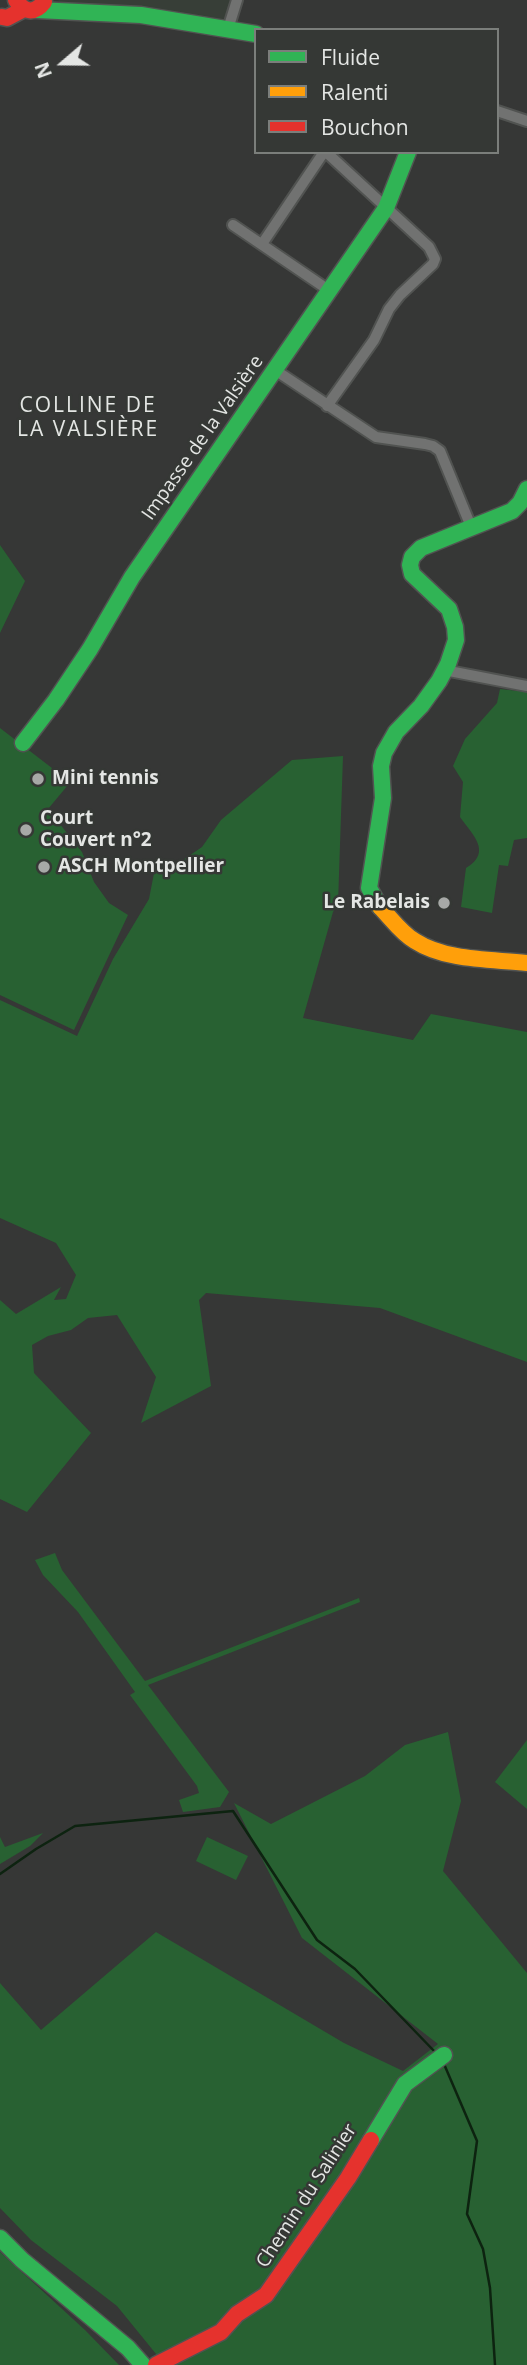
<!DOCTYPE html>
<meta charset="utf-8">
<style>
body{margin:0}
#map{position:relative;width:527px;height:2365px;overflow:hidden;background:#363736;font-family:"Open Sans",sans-serif}
canvas{display:block}
.legend{position:absolute;left:254px;top:28px;width:245px;height:126px;box-sizing:border-box;background:#353835;border:2px solid #7b7e7b;margin:0;padding:9px 12px;list-style:none;font-size:21px;color:#e4e6e4}
.legend li{display:flex;align-items:center;gap:14px;height:35px}
.legend b{width:35px;border:2px solid #7b7e7b}
.north{position:absolute;left:28px;top:28px;width:70px;height:70px;-webkit-text-stroke:5px #353835;paint-order:stroke;rotate:250deg;font-size:19px;font-weight:700;line-height:28px;text-align:center;color:#e4e6e4}
.north::after{content:'';display:block;margin:auto;width:24px;height:32px;background:#e4e6e4;clip-path:polygon(50% 0,100% 100%,50% 72%,0 100%)}
</style>
<div id="map">
<canvas width="527" height="2365"></canvas>
<ul class="legend">
<li><b style="height:9px;background:#30b455"></b>Fluide</li>
<li><b style="height:9px;background:#ff9f0a"></b>Ralenti</li>
<li><b style="height:9px;background:#e5322d"></b>Bouchon</li>
</ul>
<div class="north">N</div>
</div>
<script>
const g = document.querySelector('canvas').getContext('2d');
g.lineJoin = 'round';
function fillPath(path, color) { g.fillStyle = color; g.fill(path, 'evenodd'); }
function trace(path, color, width, dash) { g.strokeStyle = color; g.lineWidth = width; g.lineCap = dash ? 'butt' : 'round'; g.setLineDash(dash || []); g.stroke(path); }
function label(font, color, halo, rows, align = 'center') {
  g.font = font + ' "Open Sans",sans-serif'; g.lineWidth = 5; g.setLineDash([]); g.textBaseline = 'middle'; g.strokeStyle = halo; g.fillStyle = color; for (const [text, x, y, turn = 0] of rows) {
    g.save(); g.translate(x, y); g.rotate((+turn || 0) * Math.PI / 180); g.textAlign = isNaN(turn) ? turn : align; if (halo) g.strokeText(text, 0, 0); g.fillText(text, 0, 0); g.restore();
  }
}
const built = new Path2D(`
 M58,0H231L225,21L77,10L59,3Z`);
const green = new Path2D(`
 M0,545L25,581L0,633Z
 M500,689L527,692V838L514,840L508,866L499,865L492,913L461,907L466,868C493,852 472,834 460,817L463,782L453,766L465,739L497,703Z
 M0,728L61,775L68,785L48,809L82,852L94,882L109,903L128,915L74,1030L0,995Z
 M343,756L338,904L333,912L303,1018L413,1040L431,1014L527,1032V1362L380,1308L206,1293L199,1300L211,1386L141,1423L156,1377L117,1315L88,1318L71,1330L48,1336L32,1345L34,1373L91,1433L27,1512L0,1499V1300L16,1314L61,1287L54,1300L66,1299L76,1275L56,1243L0,1218V1000L77,1036L113,959L149,899L155,868L180,862L202,847L221,820L292,760Z
 M55,1553L62,1570L145,1681L359,1598L360,1602L148,1685L229,1792L220,1807L183,1812L179,1800L199,1793L197,1786L130,1695L135,1692L78,1612L43,1575L35,1560Z
 M448,1732L461,1801L443,1871L527,1973V2365H165L117,2306L31,2240L0,2208V1983L41,2030L156,1932L344,2043L403,2071L438,2044L302,1938L234,1803L271,1824L365,1776L405,1745Z
 M527,1740V1809L495,1782Z
 M43,1833L30,1846L0,1864V1837L5,1847Z
 M207,1837L248,1856L236,1880L196,1861Z
 M0,2252L85,2330L119,2365H0Z`);
const stream = new Path2D(`
 M0,1874L36,1849L75,1826L233,1811L317,1940L355,1969L436,2053
 M444,2064L477,2141L467,2214L483,2249L490,2288L495,2365`);
const street = new Path2D(`
 M228,29L237,0
 M497,111L527,121
 M326,152L429,247L435,259L433,264L400,295L389,309L374,340L327,406
 M233,225L330,291
 M262,244L324,152
 M275,370L376,437L425,444L433,446L440,451L472,529
 M444,670L527,686`);
const fast = new Path2D(`
 M37,10L141,15L256,34
 M23,743L56,700L90,649L132,577L386,208L408,152
 M380,907L369,888L383,798L381,766L384,753L396,732L421,706L439,681L448,664L456,640L455,627L449,609L412,574L410,565L412,557L421,548L512,511L520,503L527,489
 M371,2140L405,2084L444,2055
 M0,2238L22,2260L128,2348L143,2365`);
const slow = new Path2D(`
 M380,907C391,918 401,933 415,941C446,961 491,959 527,963`);
const jam = new Path2D(`
 M16,0C24,13 35,14 44,2
 M2,17L7,18L24,9
 M156,2365L221,2332L237,2314L266,2295L348,2178L371,2140`);
const markers = [
 [38,779,7,"#a7a9a7"],
 [26,830,7,"#a7a9a7"],
 [44,867,7,"#a7a9a7"],
 [444,903,7,"#a7a9a7"]
];
const streetNames = [
 ["Impasse de la Valsière",203,438,-55],
 ["Chemin du Salinier",307,2196,-57]
];
const poiNames = [
 ["Mini tennis",52,779],
 ["Court",40,819],
 ["Couvert n°2",40,841],
 ["ASCH Montpellier",58,867],
 ["Le Rabelais",430,903,"right"]
];
const neighbourhoodNames = [
 ["COLLINE DE",88,406],
 ["LA VALSIÈRE",88,430]
];
fillPath(built, '#373e37');
fillPath(green, '#286132');
trace(stream, '#0d2310', 2.5);
trace(street, '#515351', 14);
trace(fast, '#515351', 19);
trace(slow, '#515351', 19);
trace(jam, '#515351', 19);
trace(street, '#717271', 10);
trace(fast, '#30b455', 16);
trace(slow, '#ff9f0a', 16);
trace(jam, '#e5322d', 16);
for (const [x, y, r, color] of markers) { const dot = new Path2D(); dot.arc(x, y, r, 0, 2 * Math.PI); g.fillStyle = color; g.fill(dot); trace(dot, '#353835', 2.5); }
label('19px', '#e4e6e4', '#353835', streetNames);
label('bold 19px', '#e4e6e4', '#353835', poiNames, 'left');
g.letterSpacing = '2px';
label('21px', '#e4e6e4', '#353835', neighbourhoodNames);
g.letterSpacing = '0px';
</script>
